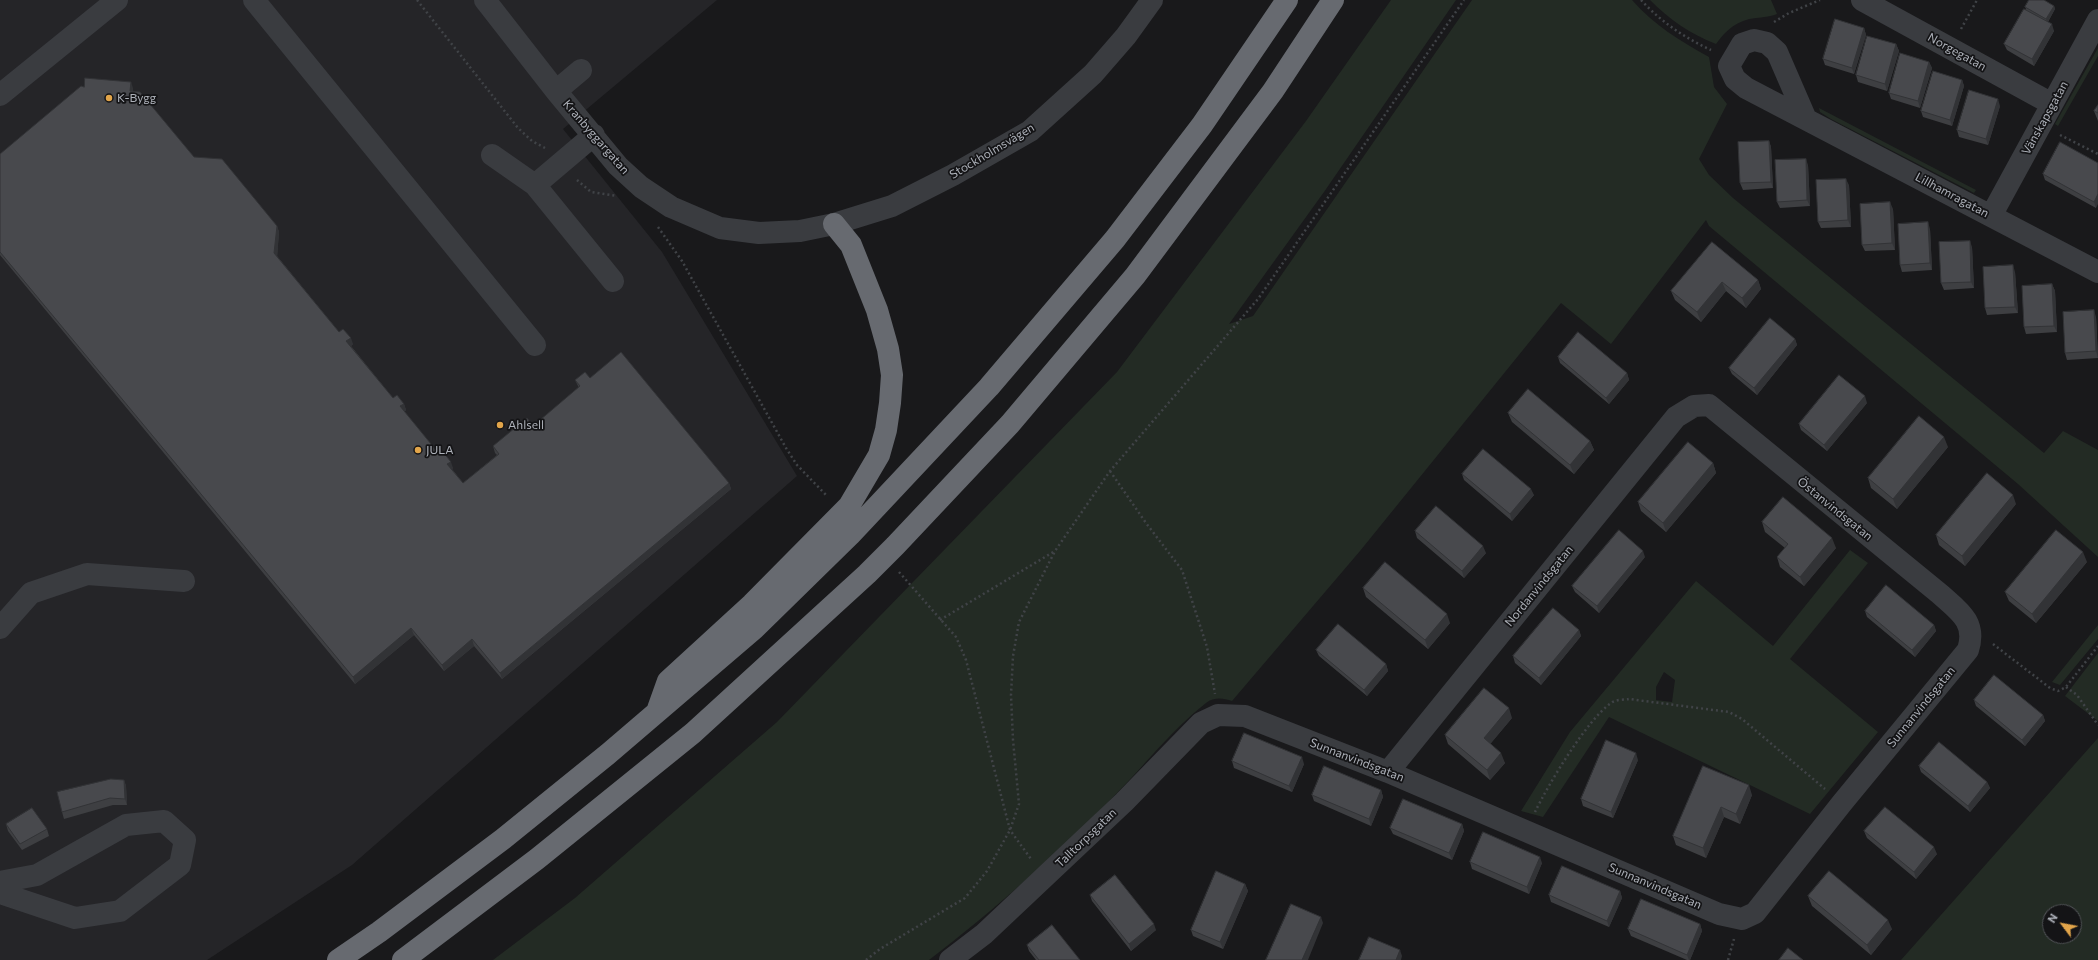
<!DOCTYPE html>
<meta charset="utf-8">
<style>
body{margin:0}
#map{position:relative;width:2098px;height:960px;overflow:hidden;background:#19191b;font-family:Commissioner,sans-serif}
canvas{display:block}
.north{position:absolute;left:2042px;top:904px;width:40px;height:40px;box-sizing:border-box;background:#141416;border:1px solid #515357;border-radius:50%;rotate:302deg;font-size:11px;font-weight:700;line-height:16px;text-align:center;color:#adb1b9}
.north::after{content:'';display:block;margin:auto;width:14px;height:18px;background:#e2a54a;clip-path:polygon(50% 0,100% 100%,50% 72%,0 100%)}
</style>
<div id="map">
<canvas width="2098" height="960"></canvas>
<div class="north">N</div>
</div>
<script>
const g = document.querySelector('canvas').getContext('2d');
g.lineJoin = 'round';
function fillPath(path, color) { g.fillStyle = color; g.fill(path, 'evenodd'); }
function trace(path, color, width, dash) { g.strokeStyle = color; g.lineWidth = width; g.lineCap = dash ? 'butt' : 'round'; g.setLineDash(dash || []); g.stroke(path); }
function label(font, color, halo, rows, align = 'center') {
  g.font = font + ' Commissioner,sans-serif'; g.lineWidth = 3.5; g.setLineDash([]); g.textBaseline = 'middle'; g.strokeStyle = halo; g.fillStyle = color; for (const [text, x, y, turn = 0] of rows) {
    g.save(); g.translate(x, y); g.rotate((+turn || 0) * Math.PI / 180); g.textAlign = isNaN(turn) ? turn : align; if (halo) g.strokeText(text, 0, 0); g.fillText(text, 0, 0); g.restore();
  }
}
const built = new Path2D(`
 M0,0H717L563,129L662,252L797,476L352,865L207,960H0Z`);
const green = new Path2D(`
 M1391,0H1456L1324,192L1229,324L1253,316L1472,0H1632C1654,25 1680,41 1709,57L1714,87L1727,104L1699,159L1709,175L1733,198L2044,453L2063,431L2098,450V557L2018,484L1709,226L1706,220L1611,344L1561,303L1360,551L1232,701C1223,698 1214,697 1206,703C1172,729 1145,765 1115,795C1059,853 993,911 929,960H493L575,898L777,722L1117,372L1306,121Z
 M1650,0H1771L1777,14C1769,17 1764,17 1756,18C1737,20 1726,30 1716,44C1690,34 1669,19 1650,0Z
 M2098,48V56L2058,126L2055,124Z
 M1819,108L1976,190L1974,193L1831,119L1820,112Z
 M1850,550L1868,563L1790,659L1878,732L1810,814L1609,717L1543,817L1521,811L1570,732L1696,581L1773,646ZM1664,672L1675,680L1672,702L1656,700V687Z
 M2098,625V639L2060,685L2052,682Z
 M2098,653V721L2065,696Z
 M2098,738V960H1901ZM2050,912H2074V936H2050Z`);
const path = new Path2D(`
 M417,0L518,128L532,141L545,148
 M1641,0C1661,22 1685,38 1711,50
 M1774,22L1789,13L1820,0
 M1961,29L1977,0
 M2060,135L2098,154
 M577,180L591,192L617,196
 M658,227L682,261L786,448L797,465L827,496
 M1110,471L1146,523L1182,570L1207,647L1215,694
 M899,572L956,637L966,660L1010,830L1031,859
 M940,620L1055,551
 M1993,644L2050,688L2058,691L2066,687L2098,646
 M2066,687L2077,695L2098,725
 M1535,812C1549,783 1587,720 1611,703C1616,699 1624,700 1629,699L1729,712L1742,719L1825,789
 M866,960L880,949L965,898L987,871L1010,830L1019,804L1013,740L1011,695L1013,656L1019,622L1055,551L1110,471L1258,299L1464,0
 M1728,960L1734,939`);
const minor = new Path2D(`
 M254,0L535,345
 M485,0L556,91L618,166L641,187L671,207L720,228L759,233L800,231L834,224L892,206L953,175L1030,131L1093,74L1126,36L1152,0
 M1862,0L2052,104
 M556,91L581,70
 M0,95L117,0
 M1806,119L1777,52L1767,43L1754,40L1742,44L1729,66L1735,79L1746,88L2098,272
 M492,155L535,185L613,281
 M535,185L594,135
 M1991,216L2098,20
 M0,628L31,593L87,574L184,581
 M0,882L37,875L126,825L164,821L185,840L180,865L120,911L75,918L0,893
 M950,960L984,934L1124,802L1201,723L1218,715L1245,716L1388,772L1719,914L1742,919L1755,913L1842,803L1968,650C1977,622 1959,611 1940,594L1709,405L1694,406L1676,417L1388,772`);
const highway = new Path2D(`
 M658,709L668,681L752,604L849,506L879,455L886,430L890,403L892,375L888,349L877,310L851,245L834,224
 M338,960L379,932L503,839L608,754L754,629L850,535L989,387L1115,239L1202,125L1287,0
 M403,960L537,859L693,733L867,574L895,546L1010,424L1135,276L1273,91L1333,0`);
const wall = new Path2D(`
 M2054,6L2055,9L2048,22L2054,31L2034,66L2007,50L2004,44L2026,9L2025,7Z
 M1864,28L1866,35L1854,74L1825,65L1823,59Z
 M1896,44L1899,51L1887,91L1858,82L1856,75Z
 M1929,62L1932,68L1920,108L1891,99L1889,93Z
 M1962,80L1964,86L1952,126L1923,117L1921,111Z
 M133,88V91L194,157L277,226L279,232L277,256L339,332L353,344L351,346L393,398L404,404L406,410L404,412L440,455L453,468L452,469L463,483L497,455L495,453L493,446L533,426L579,388L575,380L590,378L729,483L731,489L502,679L474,646L444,671L414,635L355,684L0,255V154Z
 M2098,105V121L2094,111Z
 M2000,106L1988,145L1959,137L1957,130Z
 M1769,141L1771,147L1773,188L1743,190L1740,183Z
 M2098,163L2096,208L2045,180L2043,174Z
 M1808,165L1810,206L1780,208L1777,202Z
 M1849,185L1851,227L1821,228L1818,222Z
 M1893,209L1895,250L1865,251L1862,245Z
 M1930,229L1932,270L1902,272L1900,265Z
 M1712,242L1758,280L1761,289L1746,308L1726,291L1701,322L1675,300L1671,291Z
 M1972,247L1974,288L1944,290L1941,283Z
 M2015,272L2018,313L1987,315L1985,308Z
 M2052,284L2055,291L2057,332L2026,334L2024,327Z
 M2096,317L2098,358L2067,360L2065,353Z
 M1795,339L1797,345L1757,395L1732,374L1729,368Z
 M1558,357L1627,373L1629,380L1609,404L1560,363Z
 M1867,403L1827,451L1801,430L1799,424Z
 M1508,413L1590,441L1594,450L1574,474L1512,422Z
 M1948,447L1897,509L1871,488L1868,478Z
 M1713,463L1716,473L1666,532L1641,511L1638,502Z
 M1462,474L1534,495L1512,521L1464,480Z
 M2016,504L1965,566L1939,545L1936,535Z
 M1762,522L1836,548L1804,586L1780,567L1777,557L1785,548L1765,532Z
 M1415,531L1486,553L1464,578L1417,538Z
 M1645,557L1599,613L1575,592L1572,586Z
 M2087,562L2036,623L2009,601L2005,592Z
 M1363,588L1450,623L1428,649L1366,597Z
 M1865,611L1934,625L1936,631L1915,657L1867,617Z
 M1579,630L1581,636L1541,685L1515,663L1513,656Z
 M1316,650L1386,664L1388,671L1367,696L1319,656Z
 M1974,700L2043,715L2045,721L2025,746L1976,706Z
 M1512,718L1490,744L1505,763L1490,780L1448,744L1445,735Z
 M1638,760L1613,818L1583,806L1581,799Z
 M1232,761L1304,764L1292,792L1234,768Z
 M1703,766L1752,795L1740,824L1724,817L1706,858L1676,845L1673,836Z
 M1919,766L1987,782L1990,788L1970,812L1921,772Z
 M124,780L126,786L127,805H113L64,819L62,812Z
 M1381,790L1383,797L1371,826L1314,801L1312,795Z
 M6,824L47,829L49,836L22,850L8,831Z
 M1462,824L1464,831L1452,860L1393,834L1390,828Z
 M1864,831L1937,854L1916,879L1867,838Z
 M1470,862L1542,863L1529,894L1472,869Z
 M1245,884L1248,891L1223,949L1193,936L1191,930Z
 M1620,891L1622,898L1609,927L1551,902L1549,895Z
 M1090,895L1156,930L1131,951L1092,901Z
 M1808,896L1892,929L1871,955L1812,906Z
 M1700,924L1702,931L1690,960H1687L1631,936L1628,929Z
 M1027,945L1080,960H1036L1029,951Z`);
const shadedWall = new Path2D(`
 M2054,6L2055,9L2047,23L2046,19Z
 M2052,24L2054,31L2034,66L2032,59Z
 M1864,28L1866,35L1854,74L1852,68Z
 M1896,44L1899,51L1887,91L1885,84Z
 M1929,62L1932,68L1920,108L1918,101Z
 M1962,80L1964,86L1952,126L1950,120Z
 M131,82L133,88V97L130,91Z
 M1998,99L2000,106L1988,145L1986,139Z
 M1769,141L1771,147L1773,188L1771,182Z
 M1806,159L1808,165L1810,206L1807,200Z
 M1846,179L1849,185L1851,227L1848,220Z
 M2098,194V204L2096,208L2094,202Z
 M1890,202L1893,209L1895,250L1892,243Z
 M1928,222L1930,229L1932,270L1930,263Z
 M277,226L279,232L277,260L274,253Z
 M1970,241L1972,247L1974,288L1971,282Z
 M2013,265L2015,272L2018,313L2015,307Z
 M1758,280L1761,289L1746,308L1742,298Z
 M1722,282L1726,291L1701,322L1697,312Z
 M2052,284L2055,291L2057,332L2054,326Z
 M2094,310L2096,317L2098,358L2096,351Z
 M351,338L353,344L349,347L346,341Z
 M1795,339L1797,345L1757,395L1754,388Z
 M1627,373L1629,380L1609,404L1606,398Z
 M1865,396L1867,403L1827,451L1824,445Z
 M404,404L406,410L402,413L400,406Z
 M1944,437L1948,447L1897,509L1893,499Z
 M1590,441L1594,450L1574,474L1570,465Z
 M451,462L453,468L450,471L447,464Z
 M1713,463L1716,473L1666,532L1663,523Z
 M729,483L731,489L502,679L500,673Z
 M1531,489L1534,495L1512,521L1510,514Z
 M2013,495L2016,504L1965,566L1962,556Z
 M1832,538L1836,548L1804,586L1800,577Z
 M1483,546L1486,553L1464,578L1462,571Z
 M1643,551L1645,557L1599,613L1597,606Z
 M2083,552L2087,562L2036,623L2032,614Z
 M1447,614L1450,623L1428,649L1425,640Z
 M1934,625L1936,631L1915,657L1912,650Z
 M411,628L414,635L355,684L353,677Z
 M1579,630L1581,636L1541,685L1539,678Z
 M472,639L474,646L444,671L442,665Z
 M1386,664L1388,671L1367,696L1364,690Z
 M1509,708L1512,718L1487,748L1484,738Z
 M2043,715L2045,721L2025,746L2022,740Z
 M1501,753L1505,763L1490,780L1487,770Z
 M1636,753L1638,760L1613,818L1611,812Z
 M1302,757L1304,764L1292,792L1289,786Z
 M124,780L126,786L127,805L125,799Z
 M1987,782L1990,788L1970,812L1968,806Z
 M1749,785L1752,795L1740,824L1736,814Z
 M1381,790L1383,797L1371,826L1369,819Z
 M1721,807L1724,817L1706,858L1703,848Z
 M1462,824L1464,831L1452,860L1449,853Z
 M1934,847L1937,854L1916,879L1914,872Z
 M1540,857L1542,863L1529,894L1527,887Z
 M1245,884L1248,891L1223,949L1220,942Z
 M1620,891L1622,898L1609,927L1607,921Z
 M1321,917L1323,923L1308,960H1302Z
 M1888,920L1892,929L1871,955L1867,945Z
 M1154,924L1156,930L1131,951L1129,944Z
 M1700,924L1702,931L1690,960H1689L1687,955Z
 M1400,950L1402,956L1401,960H1396Z`);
const building = new Path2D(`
 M2029,0H2044L2054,6L2046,19L2025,7Z
 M2024,9L2052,24L2032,59L2004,44Z
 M1835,19L1864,28L1852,68L1823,59Z
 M1867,36L1896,44L1885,84L1856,75Z
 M1900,53L1929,62L1918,101L1889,93Z
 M1933,71L1962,80L1950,120L1921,111Z
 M85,78L131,82L130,91L140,92L194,157L222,159L277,226L274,253L339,332L343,329L351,338L346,341L393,398L397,395L404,404L400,406L440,455L443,452L451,462L447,464L463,483L499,454L493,446L527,418L533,426L580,386L575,380L585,372L590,378L621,352L729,483L500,673L472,639L442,665L411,628L353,677L0,252V154L81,86L84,87Z
 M1969,90L1998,99L1986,139L1957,130Z
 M2098,105V113L2094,111Z
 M1769,141L1771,182L1740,183L1738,142Z
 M2060,142L2098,163V194L2094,202L2043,174Z
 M1806,159L1807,200L1777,202L1775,160Z
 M1846,179L1848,220L1818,222L1816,180Z
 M1890,202L1892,243L1862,245L1860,204Z
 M1928,222L1930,263L1900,265L1898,224Z
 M1970,241L1971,282L1941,283L1939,242Z
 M1712,242L1758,280L1742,298L1722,282L1697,312L1671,291Z
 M2013,265L2015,307L1985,308L1983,267Z
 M2052,284L2054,326L2024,327L2022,286Z
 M2094,310L2096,351L2065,353L2063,312Z
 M1770,318L1795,339L1754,388L1729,368Z
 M1578,332L1627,373L1606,398L1558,357Z
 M1839,375L1865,396L1824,445L1799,424Z
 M1528,389L1590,441L1570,465L1508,413Z
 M1919,416L1944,437L1893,499L1868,478Z
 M1688,442L1713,463L1663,523L1638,502Z
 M1483,449L1531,489L1510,514L1462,474Z
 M1987,473L2013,495L1962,556L1936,535Z
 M1783,497L1832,538L1800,577L1777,557L1788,544L1762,522Z
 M1436,506L1483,546L1462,571L1415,531Z
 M1619,530L1643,551L1597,606L1572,586Z
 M2056,530L2083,552L2032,614L2005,592Z
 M1385,562L1447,614L1425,640L1363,588Z
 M1886,585L1934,625L1912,650L1865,611Z
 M1553,608L1579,630L1539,678L1513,656Z
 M1338,624L1386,664L1364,690L1316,650Z
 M1994,675L2043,715L2022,740L1974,700Z
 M1484,688L1509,708L1484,738L1501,753L1487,770L1445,735Z
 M1244,733L1302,757L1289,786L1232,761Z
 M1606,740L1636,753L1611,812L1581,799Z
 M1939,742L1987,782L1968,806L1919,766Z
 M1324,766L1381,790L1369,819L1312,795Z
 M1703,766L1749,785L1736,814L1721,807L1703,848L1673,836Z
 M111,779L124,780L125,799L110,798L62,812L57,792Z
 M1403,799L1462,824L1449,853L1390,828Z
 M1885,807L1934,847L1914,872L1864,831Z
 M32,808L47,829L20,844L6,824Z
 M1483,832L1540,857L1527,887L1470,862Z
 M1562,866L1620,891L1607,921L1549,895Z
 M1216,871L1245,884L1220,942L1191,930Z
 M1829,871L1888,920L1867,945L1808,896Z
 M1115,875L1154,924L1129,944L1090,895Z
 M1641,899L1700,924L1687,955L1628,929Z
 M1291,904L1321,917L1302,960H1266Z
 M1052,925L1080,960H1039L1027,945Z
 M1369,937L1400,950L1396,960H1359Z
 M1788,948L1803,960H1779Z`);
const markers = [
 [109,98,4,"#e2a54a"],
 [500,425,4,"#e2a54a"],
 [418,450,4,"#e2a54a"]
];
const streetNames = [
 ["Norgegatan",1957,52,29],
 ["Vänskapsgatan",2045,118,-61],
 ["Kranbyggargatan",596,137,49],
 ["Stockholmsvägen",992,151,-31],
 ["Lillhamragatan",1952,195,28],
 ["Östanvindsgatan",1835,509,39],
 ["Nordanvindsgatan",1539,586,-51],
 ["Sunnanvindsgatan",1921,707,-51],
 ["Sunnanvindsgatan",1357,760,21],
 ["Talltorpsgatan",1086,838,-44],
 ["Sunnanvindsgatan",1655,886,23]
];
const poiNames = [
 ["K-Bygg",117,98],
 ["Ahlsell",508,425],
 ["JULA",426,450]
];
fillPath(built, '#252528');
fillPath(green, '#232b24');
trace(path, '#404347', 2.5, [2, 3]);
trace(minor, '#3a3c40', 22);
trace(highway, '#676a70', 22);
fillPath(wall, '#3e3f42');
fillPath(shadedWall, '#323336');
fillPath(building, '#48494d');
trace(building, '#323336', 1);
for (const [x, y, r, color] of markers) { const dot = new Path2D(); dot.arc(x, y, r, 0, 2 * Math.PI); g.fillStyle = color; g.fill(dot); trace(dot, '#141416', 1.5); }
label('12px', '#adb1b9', '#141416', streetNames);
label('12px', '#adb1b9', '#141416', poiNames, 'left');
</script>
